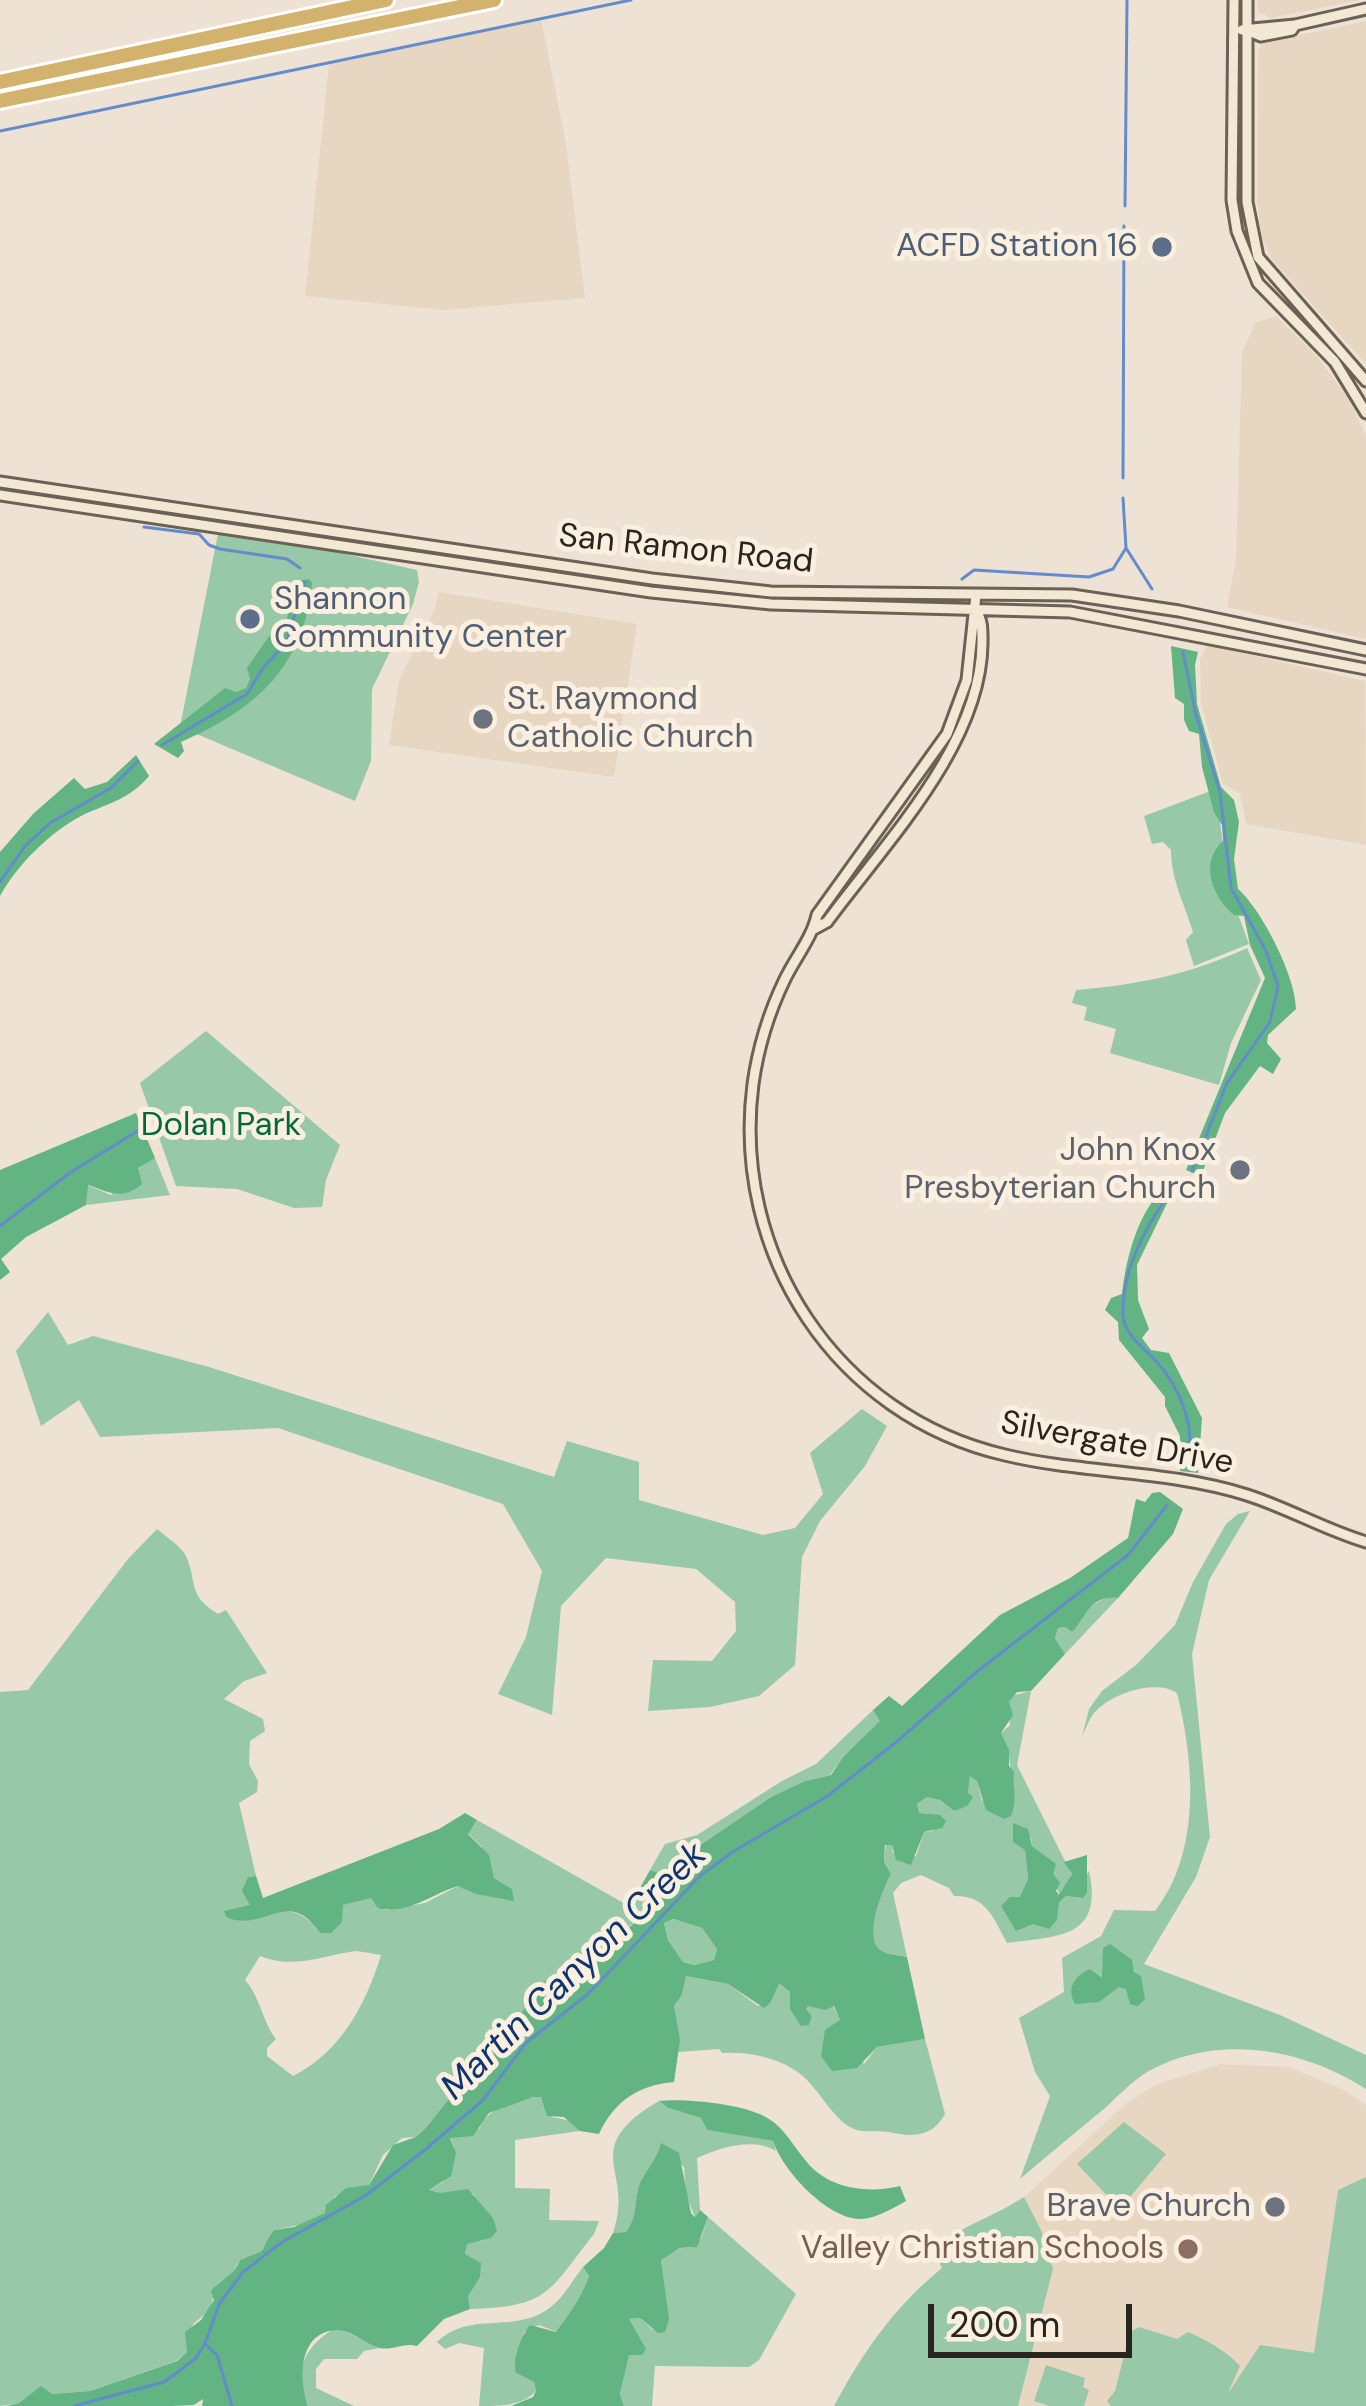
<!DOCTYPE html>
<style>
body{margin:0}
#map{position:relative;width:1366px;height:2406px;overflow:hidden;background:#ede2d3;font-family:"DM Sans",sans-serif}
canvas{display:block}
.scale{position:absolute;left:928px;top:2304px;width:204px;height:54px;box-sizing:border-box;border:6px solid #28241e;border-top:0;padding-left:15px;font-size:36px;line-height:42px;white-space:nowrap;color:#28241e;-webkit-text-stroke:9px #fbefe0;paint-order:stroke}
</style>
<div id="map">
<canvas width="1366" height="2406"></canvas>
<div class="scale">200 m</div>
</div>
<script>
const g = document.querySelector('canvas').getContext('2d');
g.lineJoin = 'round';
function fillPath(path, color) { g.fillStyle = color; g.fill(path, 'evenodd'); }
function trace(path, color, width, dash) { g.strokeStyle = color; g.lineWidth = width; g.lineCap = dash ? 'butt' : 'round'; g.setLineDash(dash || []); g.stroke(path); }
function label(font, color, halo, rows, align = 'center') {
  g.font = font + ' "DM Sans",sans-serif'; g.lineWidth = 10; g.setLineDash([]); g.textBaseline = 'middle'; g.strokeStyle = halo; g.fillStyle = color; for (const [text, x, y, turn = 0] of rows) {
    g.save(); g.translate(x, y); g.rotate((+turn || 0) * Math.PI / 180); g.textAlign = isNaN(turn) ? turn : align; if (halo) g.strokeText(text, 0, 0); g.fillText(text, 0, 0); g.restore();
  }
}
const built = new Path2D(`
 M1257,0H1360L1271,18L1258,12Z
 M541,19L566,144L585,298L443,310L305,296L329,64Z
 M1366,21V364L1272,260L1261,235L1257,200L1258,51L1262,43Z
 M1276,316L1315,354L1347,396L1366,435V639L1227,607L1236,560L1242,353L1255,323Z
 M439,592L637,624L614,777L389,745L399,680L435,609Z
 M1207,645L1365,681L1366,845L1246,824L1240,793L1223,784L1201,703L1200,659Z
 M1220,2064L1289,2067L1342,2089L1366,2105V2177L1338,2191L1314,2354L1260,2345L1221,2406H1018L1053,2269L1041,2230L1024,2197L1127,2103L1155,2085Z`);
const green = new Path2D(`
 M218,534L327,550L417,570L419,582L413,604L372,689L371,761L355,801L180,727Z
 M1216,789L1228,887L1249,944L1194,966L1186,940L1193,932C1185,905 1171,880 1171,850L1163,842L1152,844L1144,816Z
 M1247,948L1261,980L1231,1043L1219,1085L1110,1053L1116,1029L1084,1020L1087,1007L1072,1003L1076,990C1137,985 1192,974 1247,948Z
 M206,1031L340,1145L326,1180L322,1207L294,1208L237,1189L176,1186L140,1083Z
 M155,1158L170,1195L86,1205L87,1185L111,1195L144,1163Z
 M48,1312L68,1345L93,1336L209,1367L554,1477L567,1441L639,1462V1500L763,1535L795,1528L823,1494L810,1453L862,1409L887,1426L865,1466L820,1521L802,1557L795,1665L759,1696L710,1707L648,1711L653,1660L712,1661L736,1631L735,1602L696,1569L606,1558L561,1606L552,1715L498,1694L526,1637L542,1571L503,1504L278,1428L100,1437L79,1400L41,1426L16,1351Z
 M1250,1511L1209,1580L1192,1654L1210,1837L1196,1877L1144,1964L1280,2015L1366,2055V2089C1302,2048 1217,2033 1147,2072C1132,2081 1118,2096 1105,2108C1077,2131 1048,2155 1020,2179L1050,2096L1035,2072L1019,2018L1064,1992L1062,1958L1101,1936L1114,1910L1155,1911C1202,1851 1194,1761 1177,1693C1156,1679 1113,1693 1096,1711C1089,1718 1086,1728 1082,1737L1089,1709L1102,1691L1136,1665L1175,1625L1193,1582L1226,1524L1238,1514ZM1132,1967L1142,1987H1119L1110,1993L1097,1973L1102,1979L1103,1974Z
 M157,1529C166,1537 181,1546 186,1556C198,1584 187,1595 218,1614L226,1610L267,1673L244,1681L224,1699L263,1719L265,1731L250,1741L249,1764L258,1781L257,1792L239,1803L256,1876L248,1877L250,1905L244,1909L253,1920C280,1905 303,1908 320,1933L341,1913L343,1905L372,1897L386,1910L425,1903L458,1886L487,1896L512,1889L494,1878L481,1846L468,1833L477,1820L629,1906L640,1888L653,1897L632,1924L596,1955L542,1984L492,2056L457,2089L427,2128L416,2137L402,2138L383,2155L369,2185L335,2196L325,2213L304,2224L274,2230C268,2252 260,2252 240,2260L230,2277L218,2283L209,2311L193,2324L187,2352L176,2361L90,2391L52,2394L41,2387L19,2403L0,2406V1692L28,1690L128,1559ZM357,1951L381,1955C366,2004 341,2052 293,2076L267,2056V2048L276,2039C262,2021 260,1996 245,1980L260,1956C296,1970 321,1955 357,1951Z
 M1107,1597L1118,1598L1065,1654L1055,1638L1058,1628L1065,1627L1072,1632L1085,1609Z
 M1031,1691L1017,1765L1072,1875L1060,1896L1052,1875L1055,1864L1032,1846L1031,1837L1025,1850L1028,1879L1058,1902L1066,1896L1082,1898L1085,1877L1089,1871C1104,1939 1057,1936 1007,1943C993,1917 986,1895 954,1896L949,1888L921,1875L901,1883L893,1893L907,1957C898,1955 885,1955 878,1948C863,1930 881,1891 891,1874L884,1862L886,1844L892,1845L893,1853L916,1856L924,1832L933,1831L929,1814L918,1813L917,1804L927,1797L940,1800L954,1811L968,1793L970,1775L977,1781L982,1801L1014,1791L1008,1750L1001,1733L1010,1725L1008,1707L1011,1696Z
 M873,1710L881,1721L843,1757L830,1775L805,1781L771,1797L659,1873L650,1870L665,1844L697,1835L782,1781L816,1764Z
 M675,1919L702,1928L717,1949L714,1960L694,1965L683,1962L668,1940L664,1923Z
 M686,1976L728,1984L758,2006L771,2002L778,1982L790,1992L801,2025L809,2024L812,2016L806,2009L808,2005L833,2006L864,2064L877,2047L925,2039L945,2114C932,2138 911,2137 889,2132C871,2129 860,2136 844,2123C825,2107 814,2081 793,2069C772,2056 746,2052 722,2053L719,2049L678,2052L674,2006L682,1995Z
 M540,2096L552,2117L572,2121L580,2131L515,2140V2188L550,2189L549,2220L599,2221L594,2234C548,2292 549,2307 470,2309L468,2297L474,2260L465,2254L467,2243L485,2240L474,2194C459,2189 441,2197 429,2190L443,2182L454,2147L450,2137L479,2129C489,2105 518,2100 540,2096Z
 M659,2101L668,2108L701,2118L707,2130L773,2141L776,2151C752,2137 720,2148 697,2158L700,2210L695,2217L686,2195L684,2167L660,2146C657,2162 646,2168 641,2182C633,2200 639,2215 626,2232L613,2233C636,2169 576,2150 659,2101Z
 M1124,2122L1166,2154L1120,2209L1077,2164Z
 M1366,2177V2406H1111L1107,2401L1115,2391L1130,2332L1139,2327L1177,2339L1188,2332C1208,2341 1224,2349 1240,2366L1227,2395L1260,2345L1314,2353L1338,2190Z
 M1024,2197L1041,2230L1053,2269L1018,2406H834C863,2352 894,2307 942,2268L933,2249C963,2225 993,2217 1024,2197Z
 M708,2217L796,2294L759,2360L749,2367L655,2366L652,2406H624L620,2394L627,2360L629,2355L636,2353L628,2319L640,2318L653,2330L666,2314L661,2259L681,2248H689L701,2238Z
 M583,2267L589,2276L580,2300L557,2332L539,2325L524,2332L521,2349L516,2355V2373L534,2382L536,2391C522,2406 500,2406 479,2406L484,2348L459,2343L445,2349L437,2342C469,2311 510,2333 545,2311C562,2301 571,2282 583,2267Z
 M332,2330H342L380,2348L364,2351L357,2359H324L316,2369V2388L354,2406H308C295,2372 301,2350 332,2330Z
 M1046,2365L1085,2378L1083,2387L1089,2390L1084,2406H1049L1034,2401Z`);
const forest = new Path2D(`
 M309,579L312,583C304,667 255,710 181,742L184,751L178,758L154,744L225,688L236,692L246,688L250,679L247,668L272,632L284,631L296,581Z
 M1171,646L1198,652L1195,665L1197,704L1221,787L1234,800L1239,822L1234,859L1238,889C1262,910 1296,977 1296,1009L1268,1035L1267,1043L1281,1059L1273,1074L1260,1066L1225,1113L1201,1176L1186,1170L1265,978L1250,945L1244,916L1234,915C1212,897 1199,862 1223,841L1222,825L1214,812L1202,767L1199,734L1189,731L1184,720V704L1175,698Z
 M136,755L149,776C130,799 109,803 83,815C50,832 18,864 0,896V852L33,814L74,778L85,789L107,782Z
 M136,1113L155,1158L138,1168L142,1184C123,1201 108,1192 88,1185L86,1205L26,1237L1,1259L10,1272L0,1280V1170Z
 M1162,1190L1172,1193L1137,1265L1138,1300L1149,1329L1142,1338L1151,1350L1169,1353L1202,1418L1198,1473L1180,1471V1436L1165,1406V1397L1119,1340L1118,1322L1105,1310L1111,1298L1122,1294C1126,1259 1137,1215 1162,1190Z
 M1160,1492L1183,1509L1173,1534L1118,1598C1089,1595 1087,1616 1072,1632L1065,1627L1058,1628L1055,1638L1065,1654L1031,1691L1017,1692L1009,1702L1013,1715L1001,1733L1009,1750V1766L1014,1771C1012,1786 1018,1801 1011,1816L1004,1819L986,1810L977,1781L970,1776L968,1793L973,1797L967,1806L954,1811L940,1800L927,1797L917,1804L919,1813L940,1815L946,1821L942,1828L924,1832L911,1865L896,1860L892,1845H885L884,1862L891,1874C882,1890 865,1932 878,1948C885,1955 898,1955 907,1957L925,2039L877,2047L857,2068L832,2071L821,2056L825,2030L840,2020L834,2006L825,2010L808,2006L806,2009L812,2016L809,2025L801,2026L790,2009V1992L779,1983L771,2002L764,2008L728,1984L686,1976L682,1995L674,2006L680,2040L674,2082C639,2085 614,2101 599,2134L580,2131L564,2117L547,2116L541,2097H533L489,2113L473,2136L450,2138L456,2153L451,2176L429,2190L440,2193L468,2189L493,2218L497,2231L491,2238L467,2244L465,2254L481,2263L480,2277L468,2296L470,2309L444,2319L417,2346C404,2342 392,2351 380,2348C368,2345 350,2330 338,2330C297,2331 299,2381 308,2406H202L203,2399L194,2405L172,2406H6L19,2403L41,2386L52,2394L90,2391L177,2361L187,2352L185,2332L201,2320L214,2300L211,2291C221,2279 234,2276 240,2260C275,2246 256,2255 274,2230L294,2227L325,2213L326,2205L346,2188L369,2185L393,2145L416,2137L426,2128L457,2089L492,2056L542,1983L596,1955L633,1924L652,1898L640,1888L650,1870L659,1873L771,1797L805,1781L831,1775L843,1757L880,1721L873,1710L889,1696L902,1706L1000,1615L1070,1578L1128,1538L1136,1499L1145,1502L1152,1493ZM674,1919L702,1928L717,1949L714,1960L694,1965L683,1962L668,1940L664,1923Z
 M465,1813L477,1820L468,1834L489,1855L494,1878L512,1889L514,1901L476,1894L458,1886C431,1894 409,1915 378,1908L371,1898L343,1905L342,1922L331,1933H320C287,1885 265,1934 226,1917L224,1911L250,1905L242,1891L248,1877L256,1876L263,1898L439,1829Z
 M1013,1823L1028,1829L1032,1846L1056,1864L1053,1874L1060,1883L1056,1891L1059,1895L1072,1874L1064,1862L1087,1855V1893L1083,1898L1066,1896L1059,1902L1057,1920L1049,1929L1033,1924L1016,1931L1001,1906L1010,1897H1020L1028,1879L1025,1850L1013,1842Z
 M1110,1944L1132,1960L1134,1972L1141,1976L1145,1999L1138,2006L1130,2004L1126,1989L1119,1987L1099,2002L1075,2004C1066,1987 1075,1976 1090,1969L1102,1978L1103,1948Z
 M659,2101C685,2098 747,2104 769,2119C785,2129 794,2147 806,2161C828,2189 868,2194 900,2186L906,2201C893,2208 877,2218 862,2219C828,2220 783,2171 773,2141L707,2130L701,2118L668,2108Z
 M661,2143L679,2153L691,2213L695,2217L700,2210L708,2217L697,2247L680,2248L661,2260L669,2319L665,2332L658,2333L640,2318L629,2319L646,2349L642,2355H629L620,2394L624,2406H511L533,2397L536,2391L534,2382L516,2373C512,2360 521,2336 530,2325L556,2332C569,2315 582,2297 589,2276L583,2267L604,2248L613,2233L626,2232C639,2215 633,2199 641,2181C648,2167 657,2159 661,2143Z`);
const stream = new Path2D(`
 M0,131L631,0
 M1125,206L1127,0
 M1123,478L1124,226
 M1123,498L1126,548L1152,589
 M144,527L199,534L209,545L220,549L287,559L300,568
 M962,579L974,570L1089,577L1113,569L1126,548
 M1183,652L1196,715L1220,792L1231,888L1266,951L1278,986L1270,1022L1227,1083L1192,1171
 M162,745L247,694L263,668L286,643L305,582
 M0,882L25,846L50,823L111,788L138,761
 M1169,1194C1144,1229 1121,1272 1123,1316C1124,1334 1145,1349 1156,1361C1180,1387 1199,1432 1185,1466
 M0,1226L71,1172L144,1127
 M205,2344L217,2355L232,2406
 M74,2406L164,2382L195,2359L205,2344L219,2304L243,2272L282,2242L365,2196L426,2149L483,2100L526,2043L589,1993L700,1876L734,1851L826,1797L894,1744L979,1670L1128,1555L1167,1505`);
const secondary = new Path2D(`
 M1234,0L1232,200L1237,231L1258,283L1335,362L1366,413
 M1247,0V202L1258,257L1366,381
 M1242,30L1295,25L1366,9
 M1247,30L1261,36L1292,30L1295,25
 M0,482L652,579L771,592L1072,595L1179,611L1366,650
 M0,495L651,592L771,604L1070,612L1366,669
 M976,595L967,680L947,734L817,915C812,938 795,958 785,979C769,1012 758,1048 753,1084C731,1254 836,1416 1005,1455C1084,1474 1169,1470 1247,1495C1288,1508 1325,1530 1366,1542
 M814,929L827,922C885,843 981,745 982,644C982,630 983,621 975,609`);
const highway = new Path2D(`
 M0,82L386,0
 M0,101L494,0`);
const markers = [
 [1162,247,12,"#5c6f8a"],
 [250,619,12,"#5c6f8a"],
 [483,719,12,"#6b7280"],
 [1240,1170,12,"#6b7280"],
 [1275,2207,12,"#6b7280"],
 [1188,2249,12,"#8d6e63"]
];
const serviceNames = [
 ["ACFD Station 16",1138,247],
 ["Shannon",274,600,"left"],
 ["Community Center",274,638,"left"]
];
const streetNames = [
 ["San Ramon Road",686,550,6],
 ["Silvergate Drive",1117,1444,10]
];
const worshipNames = [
 ["St. Raymond",507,700,"left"],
 ["Catholic Church",507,738,"left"],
 ["John Knox",1216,1151],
 ["Presbyterian Church",1216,1189],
 ["Brave Church",1251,2207]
];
const parkNames = [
 ["Dolan Park",221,1126]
];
const educationNames = [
 ["Valley Christian Schools",1164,2249]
];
const waterNames = [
 ["Martin Canyon Creek",575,1972,-44]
];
fillPath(built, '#e7d7c2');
fillPath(green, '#97c8a8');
fillPath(forest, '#62b483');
trace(stream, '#628ccd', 3);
trace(secondary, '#6b6154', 15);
trace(highway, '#fff', 20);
trace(secondary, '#f2e8d3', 9);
trace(highway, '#d2b26c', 14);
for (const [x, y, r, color] of markers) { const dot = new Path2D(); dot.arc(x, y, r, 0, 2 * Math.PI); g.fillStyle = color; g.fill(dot); trace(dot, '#fbefe0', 4.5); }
label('33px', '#4e5e75', '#fbefe0', serviceNames, 'right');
label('33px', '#28241e', '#fbefe0', streetNames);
label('33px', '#5b616d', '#fbefe0', worshipNames, 'right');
label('33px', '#00693c', '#fbefe0', parkNames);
label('33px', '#785e54', '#fbefe0', educationNames, 'right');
label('italic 36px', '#0e3570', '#fbefe0', waterNames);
</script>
